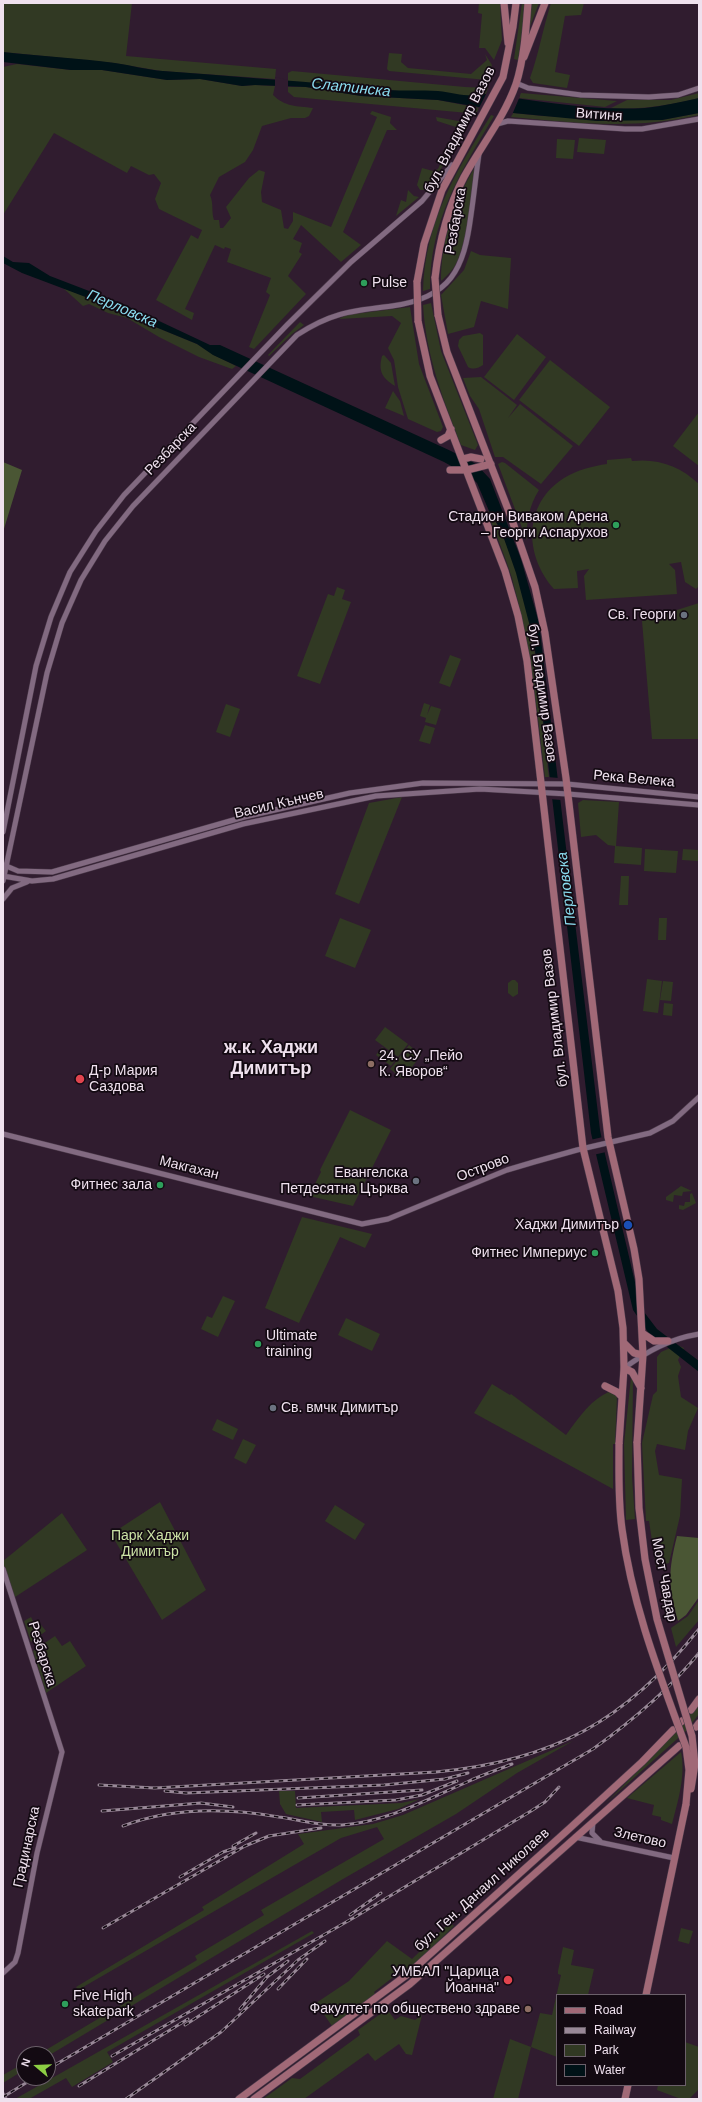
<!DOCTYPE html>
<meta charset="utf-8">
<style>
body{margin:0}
#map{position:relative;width:702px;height:2102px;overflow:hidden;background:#301c2f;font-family:Helvetica,sans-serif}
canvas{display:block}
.frame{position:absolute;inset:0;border:4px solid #efe1ee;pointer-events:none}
.legend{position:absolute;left:556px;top:1994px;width:130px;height:92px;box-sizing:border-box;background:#130a12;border:1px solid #6b606a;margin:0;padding:5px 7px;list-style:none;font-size:12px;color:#efe1ee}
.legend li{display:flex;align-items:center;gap:8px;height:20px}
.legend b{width:20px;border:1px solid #6b606a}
.north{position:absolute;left:16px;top:2046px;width:40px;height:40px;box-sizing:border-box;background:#130a12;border:1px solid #6b606a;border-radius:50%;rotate:289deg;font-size:11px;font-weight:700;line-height:16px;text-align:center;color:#efe1ee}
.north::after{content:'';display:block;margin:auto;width:14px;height:18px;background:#8dce44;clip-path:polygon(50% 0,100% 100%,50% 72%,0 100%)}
</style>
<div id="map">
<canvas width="702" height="2102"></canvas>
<div class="frame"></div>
<ul class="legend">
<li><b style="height:5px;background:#a16977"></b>Road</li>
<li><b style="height:5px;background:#988897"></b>Railway</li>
<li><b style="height:11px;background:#313923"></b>Park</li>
<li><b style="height:11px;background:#001217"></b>Water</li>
</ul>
<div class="north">N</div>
</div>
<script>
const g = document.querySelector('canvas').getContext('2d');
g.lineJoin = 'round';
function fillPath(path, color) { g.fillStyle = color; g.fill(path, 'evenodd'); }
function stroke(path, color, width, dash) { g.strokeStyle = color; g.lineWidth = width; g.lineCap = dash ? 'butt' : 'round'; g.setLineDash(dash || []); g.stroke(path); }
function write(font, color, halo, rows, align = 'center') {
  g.font = font + ' Helvetica,sans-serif'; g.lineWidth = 3.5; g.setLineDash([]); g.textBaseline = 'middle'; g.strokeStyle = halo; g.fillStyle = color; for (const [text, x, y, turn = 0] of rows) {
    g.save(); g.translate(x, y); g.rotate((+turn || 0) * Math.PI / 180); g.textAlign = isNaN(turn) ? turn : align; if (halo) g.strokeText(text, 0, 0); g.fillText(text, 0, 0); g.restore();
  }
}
fillPath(new Path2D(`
 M3,3H132L126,56L276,69L275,79L161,71L114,63L3,52Z
 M479,3H500L502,40L494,60L485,48H479L482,14L478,13Z
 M522,3H526L518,60L514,59Z
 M532,3H539L529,29Z
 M551,3H584L581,15L565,16L555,72L570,75L567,88L533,83L530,78C539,53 543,28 551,3Z
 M389,53L402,54L401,62L408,68L471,74L487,60L485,54L492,65L487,80L389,71L387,69Z
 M17,64L71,70H102L167,80L200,79L242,86L255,85L275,86L273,95C285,107 297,106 313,108L309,116L305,118H291L262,126L253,150L245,162L219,177L210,195C214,204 211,211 214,220H219L220,228H223L231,218L226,207L249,178L259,170L265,172L261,192L262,202L281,210L284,228L288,229L293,221V212L331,227L377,117L370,114L372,111L391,117L390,123L397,130H387L343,232L361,245L341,262L301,225L293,239L302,243L299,252L302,254L288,276L306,294L254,349L249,347L270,295L266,292L271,278L227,262L231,249L225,247L224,249L215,245L185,309L194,313L192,320L156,300L191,235L198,239L202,230L159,209L155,199L161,183L154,174L149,175L131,166L127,173L54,133L3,215V67Z
 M292,71L465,87L488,88L486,94L473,97L288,82V73Z
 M288,87H306L361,96L438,100L479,108L477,112L468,113L294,97L288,92Z
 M521,93L617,101L605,107L519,98Z
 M699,93V98C670,105 641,110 611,108L627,100H671Z
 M513,113L542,116L662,120L699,113V115C632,130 578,123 511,117Z
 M491,115L494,116C460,173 430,220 430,289L423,291C425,221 456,172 491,115Z
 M436,117L464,122L466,129L459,141L457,140L460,131L459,128L437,121Z
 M579,138L606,140L604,154L577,152Z
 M557,139L575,140L573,159L556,158Z
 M446,151L452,153L426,190H420L417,185L422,168L433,171L438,169Z
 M475,167C470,197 470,231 458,259C455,268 448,275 441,281C441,241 454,202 475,167Z
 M408,190L414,196L419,197L396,216L401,200L406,202Z
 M471,251L480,255L511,258L508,309L481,301L474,327L448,334L441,295L464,270Z
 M63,288L128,313L136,319L197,344L214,355L236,366L232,369L199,357L159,337L127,318L108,313L89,304L83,306Z
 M431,303L441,351L478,445L475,450L461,445C443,399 426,356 423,305Z
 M410,307L419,364L443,427L441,431L437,432L408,419L398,387L394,360L388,348L401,323L392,316L339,319L346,315Z
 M300,322L304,325L292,334L269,356L268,355Z
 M480,333L483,335V365C479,368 473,370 468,367L458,346L459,340L463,336Z
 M517,334L546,357L514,400L484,377Z
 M384,355L391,363L395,386C382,378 378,371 382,356Z
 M550,360L610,407L579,446L519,400Z
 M481,377L517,405L508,418L520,404L573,446L541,484L503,457H495L479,409L470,396L463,378Z
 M393,391L400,401L404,416L385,408Z
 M699,412V466L673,446Z
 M631,458L632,461C658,458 680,466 699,484V586L696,589L685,582L681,562L669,564L675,570L677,594L586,600L584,576L589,569L577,571L578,588L554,589C524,555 523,504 564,478C577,470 593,466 607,464V460Z
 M502,462L505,463L539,490C529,506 526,522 527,541L498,464Z
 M489,511C536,584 539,693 549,777H545C537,710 530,643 512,578C505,556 496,534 487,512Z
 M337,587L345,590L342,599L351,602L320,684L297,676L328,594L334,596Z
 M699,603V739H652L642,621Z
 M450,655L461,659L450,687L439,683Z
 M424,703L430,705L427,715L431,706L441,709L436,725L425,722L426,718L420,716Z
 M226,704L240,709L230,737L216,732Z
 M425,725L435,728L430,744L419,741Z
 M402,797L359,904L335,894L369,803Z
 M583,800L619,802L616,846L642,848L641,865L614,863L615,846L608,845L596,835L581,837L578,803Z
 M645,849L678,851L676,873L644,871Z
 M683,849L699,850V861L682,860Z
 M621,876H629L628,905H619Z
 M340,918L371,930L355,968L325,956Z
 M659,918H667L666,940H658Z
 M647,979L662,981L658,1013L643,1011Z
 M512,980H515L518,983V994L513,997L508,993V983Z
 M663,981L673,982L671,1001L660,1000Z
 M664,1003L673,1004L672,1016L663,1015Z
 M385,1027L408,1044L398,1057L375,1040Z
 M409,1045L421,1055L403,1079L390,1069Z
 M382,1047L397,1058L391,1066L376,1055Z
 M350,1110L391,1130L353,1206L309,1196L321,1172L320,1170Z
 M681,1186L692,1191L683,1192L682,1196L674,1195L673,1202L666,1200V1197Z
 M692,1193L696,1203L683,1210L679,1209V1205L684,1206L685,1202H690V1194Z
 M302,1217L372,1234L365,1248L340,1237L299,1323L265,1308Z
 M223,1296L235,1301L218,1337L201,1329L207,1316L212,1318Z
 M346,1318L380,1334L372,1351L338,1335Z
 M677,1345L684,1348L678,1360L681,1367L678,1376L681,1397L698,1408L688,1431L685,1450L657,1444L655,1451L659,1475L682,1479L680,1516L669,1563L656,1567L649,1521H646L642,1443L653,1395L657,1391V1357L661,1352Z
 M631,1377L633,1380L632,1477L635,1519L626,1520L624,1444Z
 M492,1384L510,1395L511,1394L566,1435C578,1419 592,1397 612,1391L617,1396L615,1444H613V1489L474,1413Z
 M217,1419L238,1429L233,1440L212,1430Z
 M243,1439L256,1445L246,1464L234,1458Z
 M160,1502L206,1590L162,1620L111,1534Z
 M335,1505L365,1524L355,1540L325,1521Z
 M62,1513L87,1550L12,1599L3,1569V1561Z
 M699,1600V1620L676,1647L671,1628L688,1616Z
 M31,1617L36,1627L41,1625L46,1631L31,1642L24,1621Z
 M55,1636L62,1646L70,1641L86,1666L46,1693L33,1651Z
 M699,1702V1714L686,1731L605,1804L680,1728Z
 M573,1741L517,1773L456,1814L343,1879L48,2056V2054H39L197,1960L195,1956L264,1915L261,1910L384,1839L377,1827L341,1838L78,1990L76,1987L204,1910L202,1907L304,1844L298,1834L373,1824L403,1815Z
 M681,1752C686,1775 678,1801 672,1824L661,1820V1817L652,1815L654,1805L627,1798Z
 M279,1791H295L296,1808L401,1803L420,1799L398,1809L355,1820L354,1810L321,1812L322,1822L286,1814L280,1804Z
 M450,1922L454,1926L409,1970L405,1968L374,1992L375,1994L332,2026L316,2003L349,1981L387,1941L412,1959Z
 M681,1928L693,1931L689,1944L678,1941Z
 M312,1931L314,1933L107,2052L113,2062L72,2087L66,2078L29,2099H15Z
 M563,1947L574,1950L571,1965L594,1969L588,1995H557V2057L531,2047L518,2099H493L510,2039L531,2047L540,2013L552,2015L561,1975L558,1974V1971Z
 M387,2009L395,2020L401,2016L415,2020L422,2015L412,2055L406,2054L399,2044L375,2061L368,2053L304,2099H263L292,2078L300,2079L360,2035L358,2030Z
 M685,2042L699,2047V2089L689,2099H681L657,2090L658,2085H685Z
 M24,2063V2070L3,2083V2075Z`), '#313923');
fillPath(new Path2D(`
 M3,462L22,470L3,532Z
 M677,1536L699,1538V1597L686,1615L678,1621C668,1585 668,1572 677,1536Z`), '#4a5634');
fillPath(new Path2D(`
 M3,52C40,56 78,58 115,63C131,65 147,70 163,71C225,76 287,80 350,86C362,87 374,89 386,90C403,91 421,90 438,91C455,93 468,98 486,94C538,101 592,111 645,108C663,106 681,102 699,98V113L662,120L597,121L513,113L438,100L361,96L306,87L255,85L242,86L200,79L167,80L102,70H71L3,62Z
 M3,256L13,262L29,263L50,276L123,304L210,345H220L451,451L476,464L490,479L521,559L539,623L600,1130L605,1154L641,1308L657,1329L699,1361V1372L648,1332L633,1310L591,1133L534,642L516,573L501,530L489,511L477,483L471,477L444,462L213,355L197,344L136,319L128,313L22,273L3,263Z`), '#001217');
fillPath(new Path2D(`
 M275,77L288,80V88H275Z
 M487,92L520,96L512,115L478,110Z
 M547,777L559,778L561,800L549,799Z
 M603,1137L606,1152L593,1155L590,1140Z`), '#301c2f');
const minor = new Path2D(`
 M516,83L528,88L581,95L649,97L678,95L699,88
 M497,124L508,121L625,129H642L699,119
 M3,832L36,666L51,617L70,572L96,531L124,495L287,325L351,262L422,201L452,165
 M4,865L18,871L52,872L244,817L350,793L423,783L567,784L699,797
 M3,876L32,881L53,879L243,824L376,796L480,789L568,794L699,805
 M3,881L47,673L62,623L81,580L105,541L133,506L297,335C332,312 352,311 392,306C451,298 464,269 471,215C474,195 476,174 479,154
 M3,899L12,888L27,882
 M3,1134L362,1224L388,1219L507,1170L534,1162L577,1150L650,1133L673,1121L699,1097
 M624,1368C648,1351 669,1339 699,1334
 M3,1569L62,1752L37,1853L18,1953L15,1962L3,1973
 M593,1822L592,1833L600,1841
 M575,1837L674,1858
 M3,2095L5,2099`);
const major = new Path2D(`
 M504,3L508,43
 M524,57L545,3
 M435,278C439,242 447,209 464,177C481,146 504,118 516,84C524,59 526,30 528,3
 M417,282L424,244L442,190L503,77L513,27L516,3
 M438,315L447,352L511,517L535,587L545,633L566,778L608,1137L634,1249L639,1279L643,1355L637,1443
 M418,321L430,376L505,571L518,616L527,661L583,1148L618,1291L623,1328L624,1368L619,1444
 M441,440L448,436L451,429
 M463,459L471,457L481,459
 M450,470H467L491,464
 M642,1333L654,1341H668
 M624,1343L634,1353L643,1355
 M624,1368L632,1372L641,1388
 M605,1386L617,1392L621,1396
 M691,1710L699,1699
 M681,1722L682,1721
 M696,1727L699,1723
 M646,1995L686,1804
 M239,2099L408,1974L570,1828L642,1762L673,1730
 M254,2099L410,1984L679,1746
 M625,2099L628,2085`);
stroke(minor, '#4c3b4b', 6);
stroke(major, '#4c3b4b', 8);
stroke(minor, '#826a81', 5);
stroke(major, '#a16977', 7);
const rail = new Path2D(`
 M99,1785L155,1788L436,1772C553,1761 626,1721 699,1629
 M165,1791L186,1793L384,1785L445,1779L468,1773
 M298,1798L422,1790
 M297,1805L396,1800L422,1795L457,1781
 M102,1811L201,1803L233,1807
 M123,1826C172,1807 228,1808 279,1817C301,1820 318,1826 342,1825C387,1822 426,1800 467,1782C482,1775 497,1770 512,1764
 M233,1846L256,1833
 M180,1877L223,1852L235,1848
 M350,1915L381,1893
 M103,1928L245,1846L269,1836L321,1828
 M278,1989L307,1959
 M240,2009L267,1977L288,1961
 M185,2025L264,1974
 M112,2056L355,1917L531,1811L545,1802L559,1787
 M48,2069L593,1749C632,1721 668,1691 699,1653
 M79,2086L188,2019
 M3,2097L34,2078
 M126,2099L221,2032L298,1960L325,1941`);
stroke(rail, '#988897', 3);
stroke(rail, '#130a12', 1.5, [4.5]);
const majorBridge = new Path2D(`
 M435,278L438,315
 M417,282L418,321
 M637,1443L639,1508L645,1559L657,1619L692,1736L695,1764L691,1789
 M619,1444C619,1472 618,1501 622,1529C632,1605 660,1676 686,1747L689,1770L686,1804`);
stroke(majorBridge, '#4c3b4b', 8, []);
stroke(majorBridge, '#a16977', 7);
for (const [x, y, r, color] of [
 [364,283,4,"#2e9e5b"],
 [616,525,4,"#2e9e5b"],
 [684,615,4,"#6b7280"],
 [371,1064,4,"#8d6e63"],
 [80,1079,5,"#e0444e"],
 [416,1181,4,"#6b7280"],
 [160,1185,4,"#2e9e5b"],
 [628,1225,5,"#1a4fb4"],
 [595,1253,4,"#2e9e5b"],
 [258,1344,4,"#2e9e5b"],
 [273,1408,4,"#6b7280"],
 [508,1980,5,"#e0444e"],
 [65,2004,4,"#2e9e5b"],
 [528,2009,4,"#8d6e63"]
]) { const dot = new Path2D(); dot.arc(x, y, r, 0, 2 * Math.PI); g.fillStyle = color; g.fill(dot); stroke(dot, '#130a12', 1.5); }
write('14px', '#efe1ee', '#130a12', [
 ["Витиня",599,115,4],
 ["бул. Владимир Вазов",460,130,-63],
 ["Резбарска",456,221,-80],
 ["Резбарска",171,449,-46],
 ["бул. Владимир Вазов",542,693,82],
 ["Река Велека",634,779,5],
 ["Васил Кънчев",279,804,-13],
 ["бул. Владимир Вазов",555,1018,-97],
 ["Макгахан",189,1168,14],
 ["Острово",483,1168,-21],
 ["Мост Чавдар",664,1580,79],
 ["Резбарска",42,1654,73],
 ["Злетово",640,1838,13],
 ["Градинарска",27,1847,-78],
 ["бул. Ген. Данаил Николаев",482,1890,-42]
]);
write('14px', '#efe1ee', '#130a12', [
 ["Pulse",372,283,"left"],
 ["Стадион Виваком Арена",608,517],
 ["– Георги Аспарухов",608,533],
 ["Св. Георги",676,615],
 ["24. СУ „Пейо",379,1056,"left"],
 ["К. Яворов“",379,1072,"left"],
 ["Д-р Мария",89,1071,"left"],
 ["Саздова",89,1087,"left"],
 ["Евангелска",408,1173],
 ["Петдесятна Църква",408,1189],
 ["Фитнес зала",152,1185],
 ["Хаджи Димитър",619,1225],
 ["Фитнес Империус",587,1253],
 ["Ultimate",266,1336,"left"],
 ["training",266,1352,"left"],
 ["Св. вмчк Димитър",281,1408,"left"],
 ["УМБАЛ \"Царица",499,1972],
 ["Йоанна\"",499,1988],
 ["Five High",73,1996,"left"],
 ["skatepark",73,2012,"left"],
 ["Факултет по обществено здраве",520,2009]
], 'right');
write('14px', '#cbe2a5', '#130a12', [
 ["Парк Хаджи",150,1536],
 ["Димитър",150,1552]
]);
write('italic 15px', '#8adcef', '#130a12', [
 ["Слатинска",351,88,6],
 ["Перловска",122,309,23],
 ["Перловска",567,889,-97]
]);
write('bold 18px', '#efe1ee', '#130a12', [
 ["ж.к. Хаджи",271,1048],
 ["Димитър",271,1069]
]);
</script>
